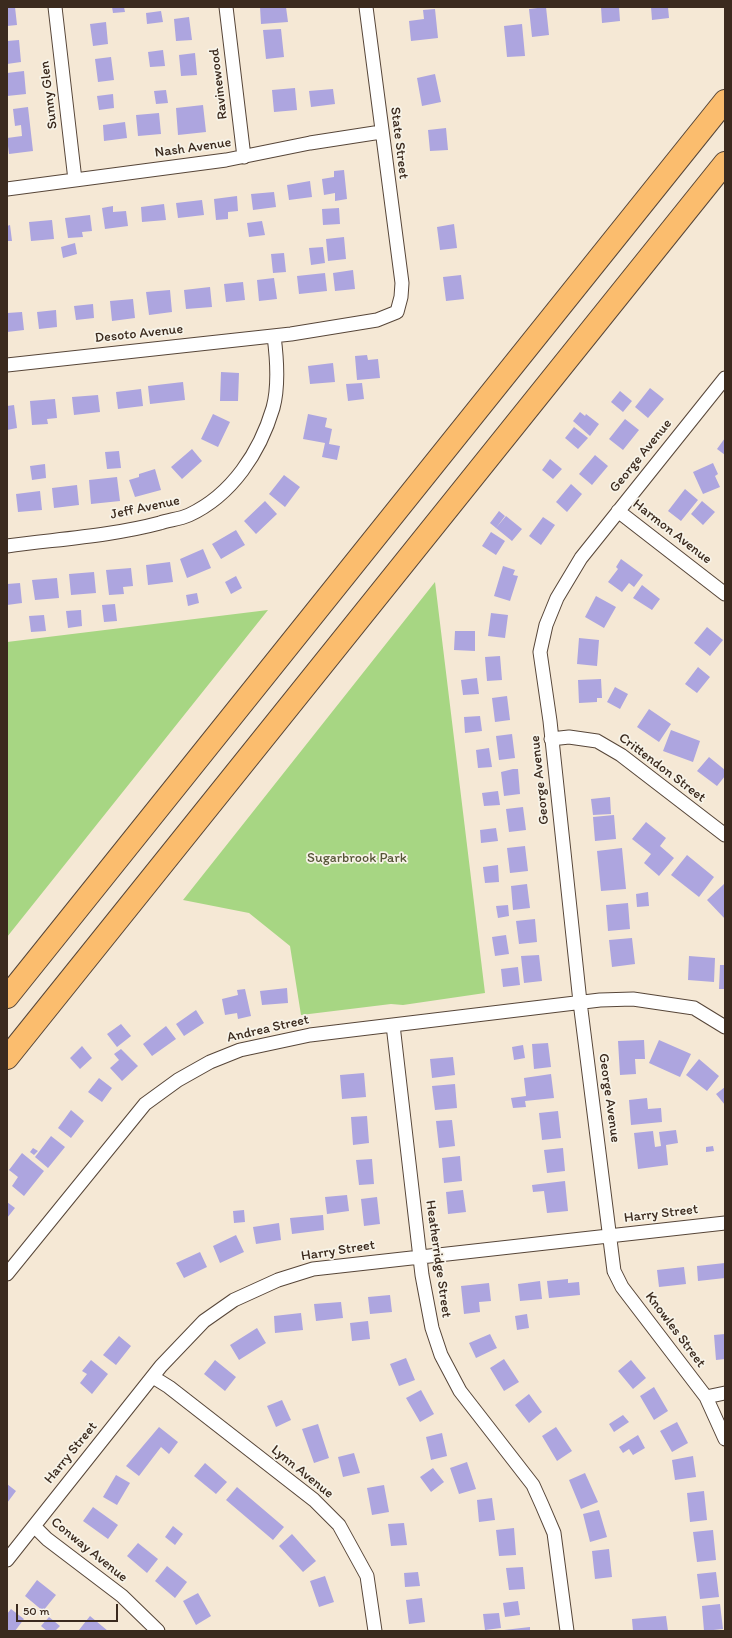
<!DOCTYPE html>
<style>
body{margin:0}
#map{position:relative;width:732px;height:1638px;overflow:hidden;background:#f5e8d5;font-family:Itim,sans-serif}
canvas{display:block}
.frame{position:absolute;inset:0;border:8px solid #3b2a1e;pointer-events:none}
.scale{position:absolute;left:16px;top:1604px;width:102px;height:18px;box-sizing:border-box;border:2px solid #3b2a1e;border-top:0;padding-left:5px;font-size:12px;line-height:14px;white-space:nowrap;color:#3b2a1e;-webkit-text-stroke:3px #f7f3e8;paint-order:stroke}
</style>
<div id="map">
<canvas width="732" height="1638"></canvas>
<div class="frame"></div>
<div class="scale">50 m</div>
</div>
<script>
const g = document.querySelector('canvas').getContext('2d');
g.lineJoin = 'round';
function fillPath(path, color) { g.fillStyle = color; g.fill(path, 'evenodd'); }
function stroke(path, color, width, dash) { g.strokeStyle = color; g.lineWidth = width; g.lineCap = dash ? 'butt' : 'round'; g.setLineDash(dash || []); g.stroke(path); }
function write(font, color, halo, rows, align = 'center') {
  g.font = font + ' Itim,sans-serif'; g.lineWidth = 3.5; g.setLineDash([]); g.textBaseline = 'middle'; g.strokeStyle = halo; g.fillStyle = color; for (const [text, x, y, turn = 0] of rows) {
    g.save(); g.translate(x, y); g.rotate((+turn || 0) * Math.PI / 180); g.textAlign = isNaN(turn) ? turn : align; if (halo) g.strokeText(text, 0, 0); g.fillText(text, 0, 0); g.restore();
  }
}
fillPath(new Path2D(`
 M435,582L485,993L403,1005L391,1004L301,1015L290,946L249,913L183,900Z
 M268,610L7,937V642Z`), '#a7d683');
fillPath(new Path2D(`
 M7,7H15L17,25L7,26Z
 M112,7H124L125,12L113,13Z
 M260,7H286L288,22L261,24Z
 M546,7L549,35L532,37L529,9Z
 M601,7H619L620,21L602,23Z
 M651,7H668L669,18L652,20Z
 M435,9L438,38L411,41L409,21L424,19L423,10Z
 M161,11L163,22L147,24L146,13Z
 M189,17L192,40L176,41L174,19Z
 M106,22L108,44L93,46L90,24Z
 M522,24L525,56L507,57L504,26Z
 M281,29L284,57L266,59L263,30Z
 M19,40L21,62L7,64V41Z
 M163,50L165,66L150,67L148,52Z
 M195,53L197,75L181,76L179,55Z
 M111,57L114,80L98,82L95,59Z
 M24,71L26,94L7,96V73Z
 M435,74L441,102L422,106L417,78Z
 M295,88L297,110L274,112L272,90Z
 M333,89L335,104L311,107L309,91Z
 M166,90L168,103L156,104L154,91Z
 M113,94L114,108L99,110L97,96Z
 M203,105L206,132L178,135L176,108Z
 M28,107L33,151L9,154L7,138L22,136L21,125L15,126L13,109Z
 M159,113L161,134L138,136L136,115Z
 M125,122L127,138L104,141L103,125Z
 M446,128L448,150L430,151L428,130Z
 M344,170L347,199L335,201V193L324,195L322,179L334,177V171Z
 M310,181L312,197L289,200L287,185Z
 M274,192L276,207L253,210L251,194Z
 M237,196L238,211L228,212V219L216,220L214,199Z
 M202,200L204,215L178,218L176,203Z
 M164,204L166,220L142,222L141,207Z
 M113,206V212L126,211L128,226L105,229L102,208Z
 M339,208L340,224L323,225L322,209Z
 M90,215L92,231L82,232L83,237L68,238L65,218Z
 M52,220L54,239L31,241L29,222Z
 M262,221L265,235L249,237L247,223Z
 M454,224L457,248L440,250L437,227Z
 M10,225L12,241H7V226Z
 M344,237L346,259L328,261L326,239Z
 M75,243L77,254L63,258L61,247Z
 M323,247L325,263L311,265L309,248Z
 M284,253L286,272L273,273L271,254Z
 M353,270L355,289L335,291L333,273Z
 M325,273L327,291L299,294L297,276Z
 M461,275L464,299L446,301L443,277Z
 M274,278L277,299L259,301L257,280Z
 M243,282L245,300L226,302L224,284Z
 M210,287L212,307L186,309L184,290Z
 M170,290L172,312L149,315L146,292Z
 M133,299L135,318L112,321L110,301Z
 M93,304L94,318L76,320L74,306Z
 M56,310L57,327L39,329L37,312Z
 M22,312L24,330L7,332V313Z
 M367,355L368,360L378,359L380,378L357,380L355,356Z
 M333,363L335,382L310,384L308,366Z
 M221,372L239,373L238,401H220Z
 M183,382L185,400L150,404L148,386Z
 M362,383L364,399L348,401L346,384Z
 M650,388L664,399L648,418L635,407Z
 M141,389L143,406L118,409L116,392Z
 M620,391L632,401L623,412L611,402Z
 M98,395L100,412L74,415L72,397Z
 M55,399L57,418L47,419L48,424L32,425L30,401Z
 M14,405L17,428L7,430V406Z
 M580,412L585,416L586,414L599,424L590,436L573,421Z
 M213,414L230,422L218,447L201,439Z
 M308,414L327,418L325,427L332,429L329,444L340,446L337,460L322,457L325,443L303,439Z
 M625,419L639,430L623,450L609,439Z
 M574,427L588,438L578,449L565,438Z
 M725,438V455L717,449Z
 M192,449L202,461L182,479L171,467Z
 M119,451L121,468L107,469L105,452Z
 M595,455L608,466L592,485L579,474Z
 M550,459L562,469L553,479L542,470Z
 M713,463L718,474L715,476L720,487L703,494L693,472Z
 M45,464L46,478L32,480L30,466Z
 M155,469L161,490L135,497L129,480L139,477V474Z
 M284,475L300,487L285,507L269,494Z
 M117,477L120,501L91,504L89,480Z
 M571,484L582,494L567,512L556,502Z
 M77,485L79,505L54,508L52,488Z
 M685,489L698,500L681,521L668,511Z
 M40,491L42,510L18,512L16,494Z
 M265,501L277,514L256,534L244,521Z
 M702,501L715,512L703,525L691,514Z
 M499,511L505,516L496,528L490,523Z
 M506,516L522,529L512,541L496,528Z
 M543,517L555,525L541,545L529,536Z
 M236,530L245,545L221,559L212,544Z
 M491,532L505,541L496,555L482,546Z
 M203,549L211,568L187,578L180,559Z
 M621,559L643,575L634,587L629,583L622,592L608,582L618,569L616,567Z
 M170,562L173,582L148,585L146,565Z
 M503,566L515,570L513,575L518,576L510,601L494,596Z
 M131,568L133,586L123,587L124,594L109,595L106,570Z
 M94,572L96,593L71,595L69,574Z
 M236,576L242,588L231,594L225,582Z
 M57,578L59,598L35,600L32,580Z
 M20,583L22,603L7,605V584Z
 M642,585L660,599L652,610L633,598Z
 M197,593L199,603L188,606L186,595Z
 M596,596L616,607L604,628L585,617Z
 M115,604L117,621L104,622L102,605Z
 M81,610L82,626L68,628L66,611Z
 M491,613L508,615L505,638L488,636Z
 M44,615L46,631L31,632L29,616Z
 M707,627L723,640L710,656L694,643Z
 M455,631H475V651L454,650Z
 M579,638L599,640L597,666L577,664Z
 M500,656L502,680L487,681L485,657Z
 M698,667L710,677L697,693L685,684Z
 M477,678L479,694L463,695L461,680Z
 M601,679L602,698H597V702L579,703L578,680Z
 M615,687L628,694L620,709L607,702Z
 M507,696L510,720L495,722L492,698Z
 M649,709L671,724L659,742L637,727Z
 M480,716L482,731L465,733L464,717Z
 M671,730L700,741L693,762L663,751Z
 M512,734L515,758L499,760L496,736Z
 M489,748L492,767L478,768L476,750Z
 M709,757L725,770V776L717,786L697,771Z
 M513,769H518L520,794L504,796L501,772Z
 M498,791L500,805L484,806L482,793Z
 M610,797L611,814L593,815L591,799Z
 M523,807L526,830L509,832L506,809Z
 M614,815L616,839L595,841L593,817Z
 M646,822L666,838L660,846L674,858L659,876L644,863L651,854L632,839Z
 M496,828L498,841L481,843L480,830Z
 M525,846L528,871L510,873L507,848Z
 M622,848L626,889L601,891L597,851Z
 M687,855L714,877L699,897L671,875Z
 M498,865L499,882L485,883L483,867Z
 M725,883V919L707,900Z
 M527,884L530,908L513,910L511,886Z
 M648,892L649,906L637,907L636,894Z
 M628,903L630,929L608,931L606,905Z
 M508,905L509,916L498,918L496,906Z
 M535,919L537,942L519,944L516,921Z
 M506,935L509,954L495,956L492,937Z
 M632,938L635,964L612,967L609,940Z
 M539,955L542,981L524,983L521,956Z
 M689,956L715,958L714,982L688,980Z
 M720,965H725V989H719Z
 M518,967L520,985L503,987L501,969Z
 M287,988L288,1003L262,1005L260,991Z
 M245,989L251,1016L238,1019L237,1013L225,1015L222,999L238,995L237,990Z
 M196,1010L204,1023L184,1036L176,1024Z
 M121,1024L131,1036L117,1047L107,1034Z
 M166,1026L176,1039L152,1056L143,1044Z
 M644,1040L645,1059H635L636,1074L620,1075L618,1041Z
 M659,1040L691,1054L680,1077L649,1063Z
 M548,1043L551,1067L534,1069L532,1044Z
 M523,1045L525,1058L514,1060L512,1047Z
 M82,1046L92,1058L80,1069L70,1058Z
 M121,1049L138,1066L122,1081L110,1068L119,1060L114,1054Z
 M453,1057L455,1075L432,1078L430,1059Z
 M699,1059L719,1076L707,1091L686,1075Z
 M364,1073L366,1097L342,1099L340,1075Z
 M551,1074L554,1098L525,1101L526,1107L513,1108L511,1098L526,1096L524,1078Z
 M99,1078L112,1088L102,1102L88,1092Z
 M455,1084L457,1108L435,1110L432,1086Z
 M725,1087V1105L716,1094Z
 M647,1098L648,1109L661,1108L662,1122L631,1125L629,1100Z
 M71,1110L84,1121L71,1138L58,1128Z
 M558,1111L561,1138L542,1140L539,1113Z
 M367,1116L369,1143L353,1145L351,1117Z
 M452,1120L455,1146L439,1148L436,1121Z
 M676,1130L678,1143L666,1145L668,1165L638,1169L634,1133L653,1131L655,1147L661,1146L659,1132Z
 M51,1136L65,1147L48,1168L35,1157Z
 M713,1146L714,1151L706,1152V1147Z
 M33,1148L38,1151L34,1155L30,1152Z
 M563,1148L565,1171L547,1173L544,1150Z
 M22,1153L44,1171L24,1196L12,1186L18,1177L9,1170Z
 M460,1156L462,1181L444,1183L442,1158Z
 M372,1159L374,1184L359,1185L356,1160Z
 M565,1181L568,1211L547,1213L544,1191L533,1192L532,1185Z
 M463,1190L466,1212L448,1214L446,1192Z
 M347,1195L349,1211L327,1214L325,1197Z
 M377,1197L380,1224L364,1226L361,1199Z
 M7,1202L15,1208L7,1218Z
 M244,1210L245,1222L234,1223L233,1211Z
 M323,1215L324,1230L292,1234L290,1218Z
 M279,1223L281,1240L256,1244L253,1227Z
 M236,1235L244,1252L220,1263L213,1246Z
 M200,1252L207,1267L184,1278L176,1263Z
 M725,1263V1278L698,1281L697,1266Z
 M684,1267L686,1284L659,1287L657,1270Z
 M568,1279V1283L579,1282L580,1295L549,1298L547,1281Z
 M540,1281L542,1299L520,1301L518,1284Z
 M489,1283L491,1301L479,1302L480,1312L464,1314L461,1286Z
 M390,1295L392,1312L370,1314L368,1297Z
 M341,1302L343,1318L316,1321L314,1304Z
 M301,1313L303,1330L275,1333L274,1316Z
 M527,1314L529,1328L517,1330L515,1316Z
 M368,1321L370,1339L352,1341L350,1323Z
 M257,1328L266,1343L239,1360L230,1345Z
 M490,1334L497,1348L476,1358L469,1343Z
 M725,1334V1359L716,1360L714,1335Z
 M119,1336L131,1346L116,1365L103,1355Z
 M406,1358L415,1380L399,1386L390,1364Z
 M504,1359L519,1382L504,1391L490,1368Z
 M91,1360L108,1374L92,1394L80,1383L87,1374L82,1371Z
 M215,1360L236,1377L225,1391L204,1374Z
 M631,1360L646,1378L633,1389L618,1371Z
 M654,1387L668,1411L654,1420L640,1396Z
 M421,1390L434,1414L420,1422L406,1398Z
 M529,1394L542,1412L529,1423L515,1405Z
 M282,1400L291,1420L276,1427L267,1406Z
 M623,1415L629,1422L614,1432L609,1424Z
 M677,1422L688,1443L672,1452L660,1431Z
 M318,1424L329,1458L314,1463L302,1429Z
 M159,1427L178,1442L169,1454L161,1447L139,1476L126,1466Z
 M556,1427L572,1451L557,1461L542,1436Z
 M442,1433L447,1456L431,1460L426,1437Z
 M638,1435L645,1448L633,1455L629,1449L623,1453L619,1447Z
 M354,1453L360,1473L343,1477L338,1457Z
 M693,1456L696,1477L675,1480L672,1460Z
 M467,1462L476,1489L459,1494L450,1468Z
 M205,1463L227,1482L216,1494L194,1476Z
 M433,1468L444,1482L431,1492L420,1477Z
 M585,1473L598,1502L581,1509L569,1480Z
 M116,1475L130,1483L117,1505L103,1497Z
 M7,1484L16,1491L7,1503Z
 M384,1485L389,1512L372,1515L367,1488Z
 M237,1487L284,1527L273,1540L226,1500Z
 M704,1491L707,1520L690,1522L687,1493Z
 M492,1498L495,1520L479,1522L477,1500Z
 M93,1507L118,1525L108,1539L83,1521Z
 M599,1510L607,1537L590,1542L583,1514Z
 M404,1523L407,1545L391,1546L388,1524Z
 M173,1526L183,1534L175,1545L165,1537Z
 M514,1528L516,1555L499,1556L496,1530Z
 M713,1530L716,1560L697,1562L693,1532Z
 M292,1534L316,1561L303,1572L279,1546Z
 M138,1543L158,1559L147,1573L127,1556Z
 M609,1549L612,1577L595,1579L592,1551Z
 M167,1566L187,1582L175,1598L155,1581Z
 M523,1567L525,1589L509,1590L506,1568Z
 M418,1572L420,1586L405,1587L404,1573Z
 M716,1572L719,1597L700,1599L697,1574Z
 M325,1576L334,1602L319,1607L310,1581Z
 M37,1580L56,1595L43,1611L25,1596Z
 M198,1593L211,1616L196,1625L183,1601Z
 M422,1598L425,1622L409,1624L406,1600Z
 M518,1601L520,1615L505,1617L503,1603Z
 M720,1604L723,1629L704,1631L702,1606Z
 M11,1609L24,1619L15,1631H7V1614Z
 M499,1613L501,1628L485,1630L483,1614Z
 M90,1616L108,1631H81L79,1630Z
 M666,1616L668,1631H633L632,1619Z
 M49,1617L60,1626L55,1631H47L41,1626Z
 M530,1627V1631H504V1630Z`), '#ada5df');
const minor = new Path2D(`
 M55,7L75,180
 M226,7L244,157
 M7,189L226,160L310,143L381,132
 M7,365L291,334L377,320L397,312L401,297L402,283L366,7
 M725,378L581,558L557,598L546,625L540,652L550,721L580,1002L614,1271L622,1287L706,1397L725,1439
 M618,511L725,594
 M7,546C58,539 111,536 160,523C169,520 180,519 189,515C232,495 260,452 273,408C279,386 277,359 274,336
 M551,739L569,737L597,741L621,755L725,835
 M393,1025L422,1275L432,1328L441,1355L460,1391L533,1485L542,1505L554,1533L567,1631
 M7,1274L145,1104L178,1080L210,1062L240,1050L310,1035L600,1000L633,999L694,1008L725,1027
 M153,1377L169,1387L314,1500L339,1525L367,1576L375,1631
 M706,1397L725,1393
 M34,1526L47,1539L122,1596L158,1631
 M7,1560L161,1366L204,1321L234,1300L278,1280L313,1269L725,1223`);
const motorway = new Path2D(`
 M7,997L725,101
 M7,1058L725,163`);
stroke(minor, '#574639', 15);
stroke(motorway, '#574639', 24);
stroke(minor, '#fff', 13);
stroke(motorway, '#fbbd6e', 22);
write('14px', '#3b2a1e', '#f7f3e8', [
 ["Ravinewood",219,84,-97],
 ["Sunny Glen",49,95,-97],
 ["State Street",399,143,83],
 ["Nash Avenue",193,148,-8],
 ["Desoto Avenue",139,334,-6],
 ["George Avenue",641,456,-51],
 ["Jeff Avenue",145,508,-12],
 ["Harmon Avenue",672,532,38],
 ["Crittendon Street",662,768,37],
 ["George Avenue",540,780,-96],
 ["Andrea Street",268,1029,-13],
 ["George Avenue",609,1098,82],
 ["Harry Street",661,1214,-7],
 ["Harry Street",338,1251,-9],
 ["Heatherridge Street",438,1259,82],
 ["Knowles Street",675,1330,53],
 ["Harry Street",71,1453,-51],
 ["Lynn Avenue",302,1472,39],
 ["Conway Avenue",89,1550,39]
]);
write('14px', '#565537', '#f7f3e8', [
 ["Sugarbrook Park",357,858]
]);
</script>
